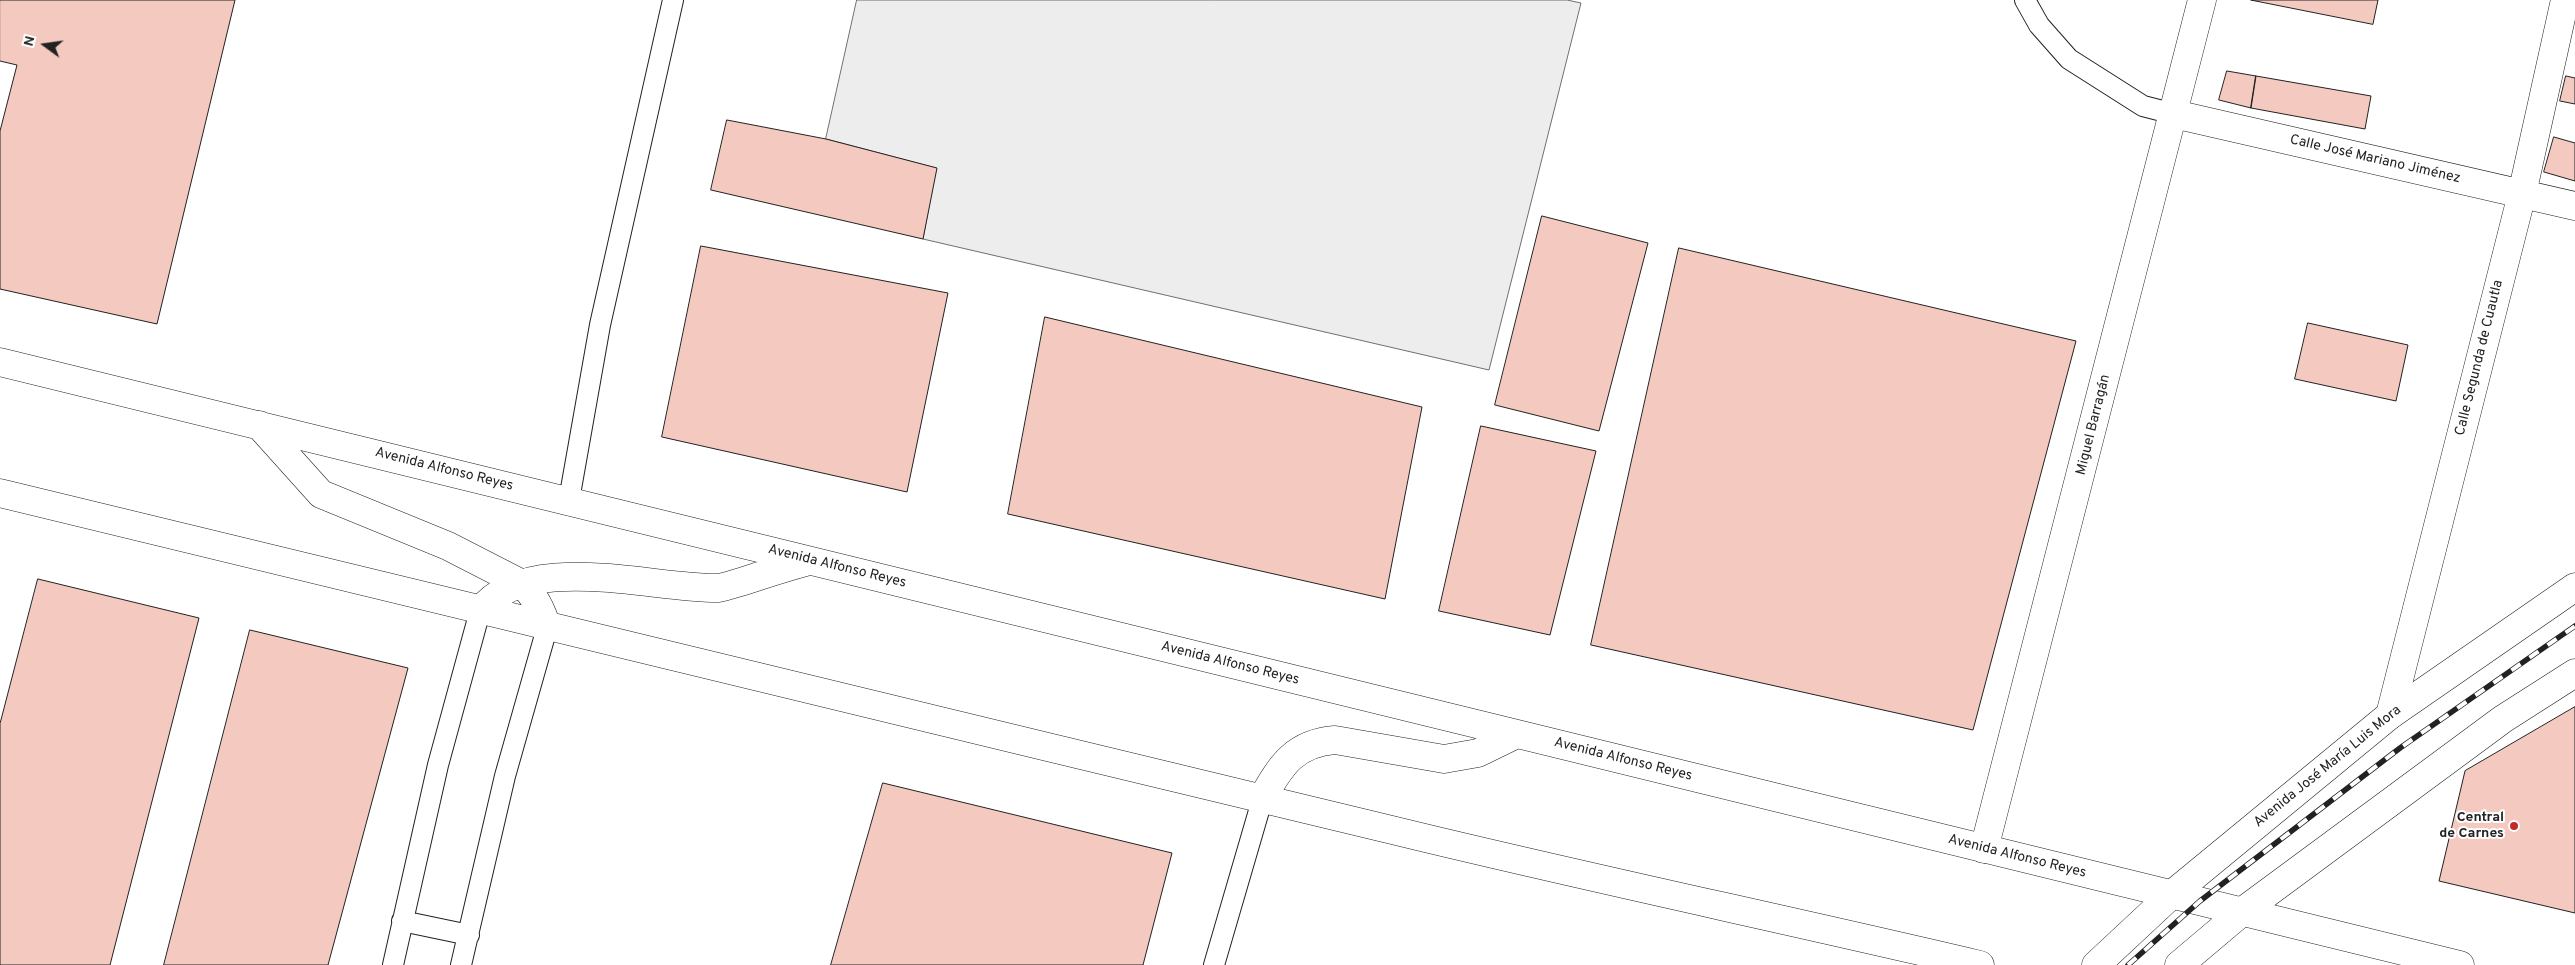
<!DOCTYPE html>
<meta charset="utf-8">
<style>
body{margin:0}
#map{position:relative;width:2575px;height:965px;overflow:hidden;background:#fff;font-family:Overpass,sans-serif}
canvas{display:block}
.north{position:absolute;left:20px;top:20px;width:50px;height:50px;-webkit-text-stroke:4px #fff;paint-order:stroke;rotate:284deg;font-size:14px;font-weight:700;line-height:20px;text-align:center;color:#222}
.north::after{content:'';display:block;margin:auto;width:18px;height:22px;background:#222;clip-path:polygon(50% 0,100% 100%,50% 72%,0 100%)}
</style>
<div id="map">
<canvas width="2575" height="965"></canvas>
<div class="north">N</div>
</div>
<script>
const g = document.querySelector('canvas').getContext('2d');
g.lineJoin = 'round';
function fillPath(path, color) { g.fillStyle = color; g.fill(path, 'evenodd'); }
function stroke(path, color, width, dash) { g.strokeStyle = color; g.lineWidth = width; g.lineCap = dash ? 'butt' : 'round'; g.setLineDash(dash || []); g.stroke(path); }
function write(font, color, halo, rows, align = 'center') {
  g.font = font + ' Overpass,sans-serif'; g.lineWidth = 4; g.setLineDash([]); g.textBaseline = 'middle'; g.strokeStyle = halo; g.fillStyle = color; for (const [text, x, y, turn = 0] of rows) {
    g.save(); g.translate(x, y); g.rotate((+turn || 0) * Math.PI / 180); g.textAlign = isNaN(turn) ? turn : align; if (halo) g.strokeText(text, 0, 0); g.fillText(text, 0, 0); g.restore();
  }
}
const parking = new Path2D(`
 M857,0H1567L1581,3L1489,370L923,239L936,168L826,139Z`);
fillPath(parking, '#ededed');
stroke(parking, '#6f6f6f', 1);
const building = new Path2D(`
 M0,0H235L157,324L0,289V131L17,65L0,61Z
 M2251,0H2378L2373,24Z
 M2227,71L2256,76L2251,108L2219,100Z
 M2256,76L2371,96L2365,129L2251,108Z
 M2566,76L2575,78V104L2560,101Z
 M727,120L826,139L937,168L923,239L711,190Z
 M2554,137L2575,143V181L2544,172Z
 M1542,216L1648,243L1599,431L1495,405Z
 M701,246L948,293L907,492L662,437Z
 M1679,248L2076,341L1973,730L1591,645Z
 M1045,317L1422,407L1385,599L1008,514Z
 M2308,323L2408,345L2396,401L2295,379Z
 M1481,426L1596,451L1550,635L1439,611Z
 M38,579L199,618L110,965H0V724Z
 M250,630L408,668L328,965H164Z
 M2575,707V913L2439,881L2465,771Z
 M883,783L1172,853L1143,965H831Z`);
fillPath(building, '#f3c9c0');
stroke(building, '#222', 1);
const service = new Path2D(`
 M2025,0L2039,25L2069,59L2143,106L2174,114
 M569,500L600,325L673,0
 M402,921L469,935
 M393,965L438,765L480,611
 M461,965L505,776L547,628
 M1214,965L1263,797`);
const minor = new Path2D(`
 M2174,114L2575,206
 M2390,715L2522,194L2565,0
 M1984,849L2202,0`);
const tertiary = new Path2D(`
 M2096,965L2170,896L2390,715L2575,587
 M2179,965L2243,911L2503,719L2575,673`);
const trunk = new Path2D(`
 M0,362L2460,965
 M259,425L321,494L448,546L522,584C535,596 542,610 547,628
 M0,493C464,607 928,718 1392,830C1588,878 1785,919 1980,965
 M480,611C527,550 651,589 718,588C726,587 736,583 744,581C765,574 787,567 809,561
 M1263,797C1281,765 1295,743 1335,740L1444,759L1478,753L1517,734`);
stroke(service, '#222', 22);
stroke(minor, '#222', 29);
stroke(tertiary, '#222', 29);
stroke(trunk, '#222', 29);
stroke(service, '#fff', 20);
stroke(minor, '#fff', 28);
stroke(tertiary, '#fff', 28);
stroke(trunk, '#fff', 28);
const rail = new Path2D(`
 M2128,965L2200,901L2400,748L2575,626`);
stroke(rail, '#222', 5.5);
stroke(rail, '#fff', 4, [11]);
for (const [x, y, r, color] of [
 [2514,826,5,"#c62828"]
]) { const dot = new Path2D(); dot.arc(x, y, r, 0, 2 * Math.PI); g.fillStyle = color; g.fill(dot); stroke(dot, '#fff', 2); }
write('14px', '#222', '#fff', [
 ["Calle José Mariano Jiménez",2375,160,13],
 ["Calle Segunda de Cuautla",2480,358,-76],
 ["Miguel Barragán",2094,425,-76],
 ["Avenida Alfonso Reyes",444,470,14],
 ["Avenida Alfonso Reyes",837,567,14],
 ["Avenida Alfonso Reyes",1230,664,14],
 ["Avenida Alfonso Reyes",1623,760,14],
 ["Avenida José María Luis Mora",2328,767,-39],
 ["Avenida Alfonso Reyes",2017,857,14]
]);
write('bold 14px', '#222', '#fff', [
 ["Central",2504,818],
 ["de Carnes",2504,834]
], 'right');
</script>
